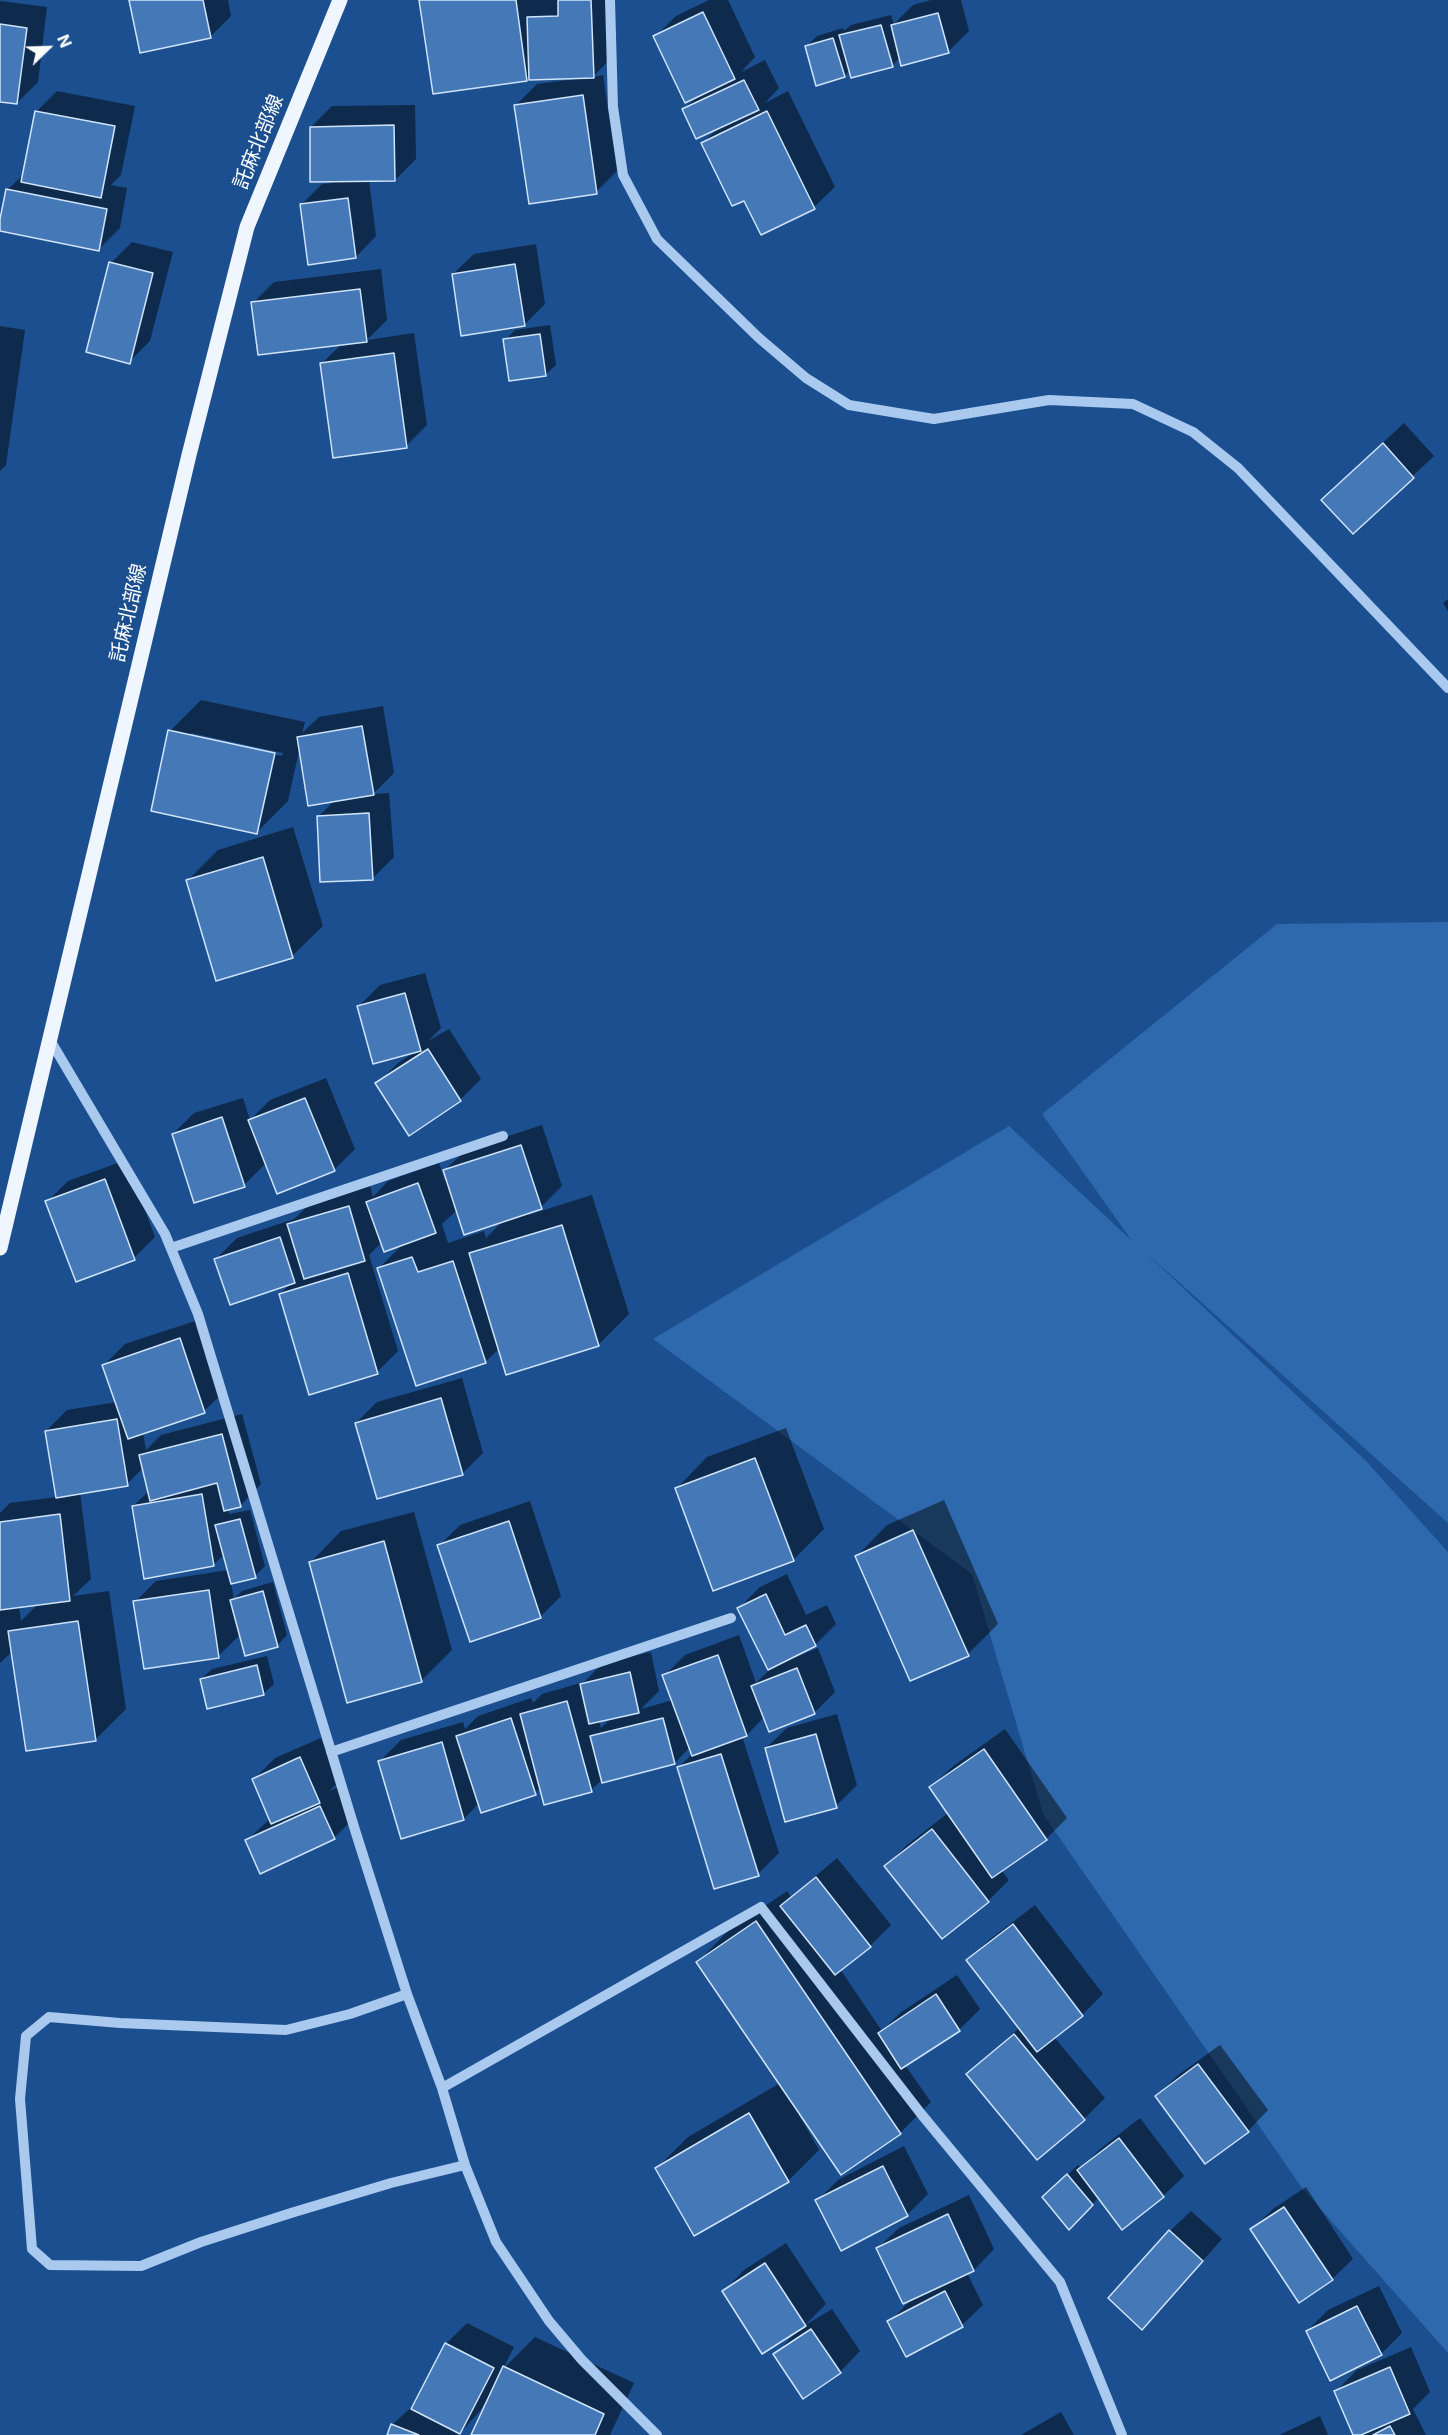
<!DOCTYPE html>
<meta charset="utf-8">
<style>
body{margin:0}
#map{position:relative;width:1448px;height:2435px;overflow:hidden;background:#1b4f8f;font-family:Inter,sans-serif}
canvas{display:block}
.north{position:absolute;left:18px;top:18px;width:60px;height:60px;-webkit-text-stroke:4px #1b4f8f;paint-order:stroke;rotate:67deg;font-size:16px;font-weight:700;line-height:24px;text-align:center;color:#fff}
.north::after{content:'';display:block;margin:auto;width:21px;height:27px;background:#fff;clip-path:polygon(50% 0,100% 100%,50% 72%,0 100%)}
</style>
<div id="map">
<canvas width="1448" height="2435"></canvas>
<div class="north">N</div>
</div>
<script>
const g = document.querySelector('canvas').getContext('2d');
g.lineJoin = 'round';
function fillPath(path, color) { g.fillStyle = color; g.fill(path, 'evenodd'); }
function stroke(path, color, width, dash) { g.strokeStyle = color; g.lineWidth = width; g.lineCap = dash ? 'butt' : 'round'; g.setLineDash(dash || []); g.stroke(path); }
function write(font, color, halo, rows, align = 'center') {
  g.font = font + ' Inter,"Noto Sans JP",sans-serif'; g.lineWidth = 4.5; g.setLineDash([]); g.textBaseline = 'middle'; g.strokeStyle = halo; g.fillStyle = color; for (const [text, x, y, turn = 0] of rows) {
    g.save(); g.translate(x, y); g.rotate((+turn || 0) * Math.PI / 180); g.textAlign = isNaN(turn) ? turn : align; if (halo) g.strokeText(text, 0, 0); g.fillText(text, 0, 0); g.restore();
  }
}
fillPath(new Path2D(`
 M1448,922V1523L1144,1251L1366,1461L1448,1552V2353L1302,2188L1043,1814L972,1574L653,1339L1009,1126L1132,1241L1042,1114L1277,924Z`), '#2e69ad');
fillPath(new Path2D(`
 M130,0H228L231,16L210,37Z
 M421,0H612L614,55L593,77L603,75L617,171L596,192L516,105L537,84L576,79L575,77L530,76L526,80Z
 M709,0H728L755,57L741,72L765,60L779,88L765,103L788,91L835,187L814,207L703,143L719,127L684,109L698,96L655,37L676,16Z
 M931,0H961L969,31L948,52L900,57L892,66L850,70L844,76L807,46L817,36L843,28L844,31L851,25L891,15L894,24L913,5Z
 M0,1L47,7L38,82L17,103L0,100Z
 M57,91L135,106L121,175L111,185L127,188L120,228L99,249L0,230L7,190L25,173L36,112Z
 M415,105L416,159L395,180H369L376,236L356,257L301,205L322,184L332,183L311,127L332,106Z
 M132,242L173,252L150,341L129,362L111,263Z
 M536,244L545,304L524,325L453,274L474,254Z
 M381,269L387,320L367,340L414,333L427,425L406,446L321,364L342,344L253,303L274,282Z
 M550,325L556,365L545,375L505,340L515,330Z
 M0,326L25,330L6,465L0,471Z
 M1404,423L1434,456L1353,532L1344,479Z
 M1448,599V611L1443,603Z
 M201,700L305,722L302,733L319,717L383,706L394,773L373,794L389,793L394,857L373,878L318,817L335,800L300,746L288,801L257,832L170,731ZM191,733L283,753L282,756L191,736Z
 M293,827L323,926L292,956L187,881L218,850Z
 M425,973L441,1028L428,1041L449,1029L481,1079L460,1100L377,1084L398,1063L416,1051L359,1006L380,985Z
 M326,1078L355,1149L334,1170L266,1163L244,1185L173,1134L194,1113L243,1098L250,1120L270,1100Z
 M542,1125L562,1186L541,1207L527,1212L528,1215L592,1195L629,1314L598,1345L500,1348L485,1362L379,1268L404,1243L382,1242L369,1255L398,1351L377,1372L280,1294L292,1282L216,1259L237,1238L294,1219L310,1204L370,1186L373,1197L388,1181L439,1163L445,1181L448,1180L445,1170L466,1150ZM458,1209L505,1219L486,1238L484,1231L448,1243L442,1224Z
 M126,1160L155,1237L134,1258L47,1202L68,1181Z
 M201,1319L225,1391L204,1411L143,1432L146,1450L161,1435L242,1414L261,1484L241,1505L228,1508L229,1514L250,1510L265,1566L255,1576L231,1583L234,1599L242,1591L273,1582L287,1635L277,1646L241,1634L218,1656L135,1602L156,1581L229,1570L225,1554L213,1565L133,1506L149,1491L143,1468L127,1484L80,1492L91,1579L73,1596L109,1591L126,1709L95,1740L13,1651L0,1663V1513L10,1503L57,1497L46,1431L67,1410L117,1402L104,1365L125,1344ZM38,1604L21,1621L19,1606Z
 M462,1378L483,1453L462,1474L356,1423L377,1402Z
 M786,1428L824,1529L793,1560L677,1488L707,1457Z
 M944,1500L998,1624L968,1654L857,1556L887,1525Z
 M530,1501L561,1596L541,1616L471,1640L439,1546L460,1525Z
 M414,1512L452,1650L421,1681L311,1562L341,1531Z
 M787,1574L806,1615L827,1605L836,1624L815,1645L795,1655L796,1657L818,1648L835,1692L814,1713L765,1716L747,1735L742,1736L779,1853L758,1874L678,1768L692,1754L690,1747L675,1763L603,1779L591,1790L541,1788L535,1793L479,1803L464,1819L402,1837L380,1761L401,1740L463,1722L465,1729L478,1716L531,1698L533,1703L542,1694L584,1682L603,1663L651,1652L659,1691L641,1709L673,1700L664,1676L685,1655L739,1635L756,1683L769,1670L739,1608L760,1587ZM611,1718L601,1728L599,1720Z
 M267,1656L274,1684L263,1694L201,1679L212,1669Z
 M837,1714L857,1785L836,1806L766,1748L787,1728Z
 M1005,1729L1067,1818L1046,1839L1001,1870L1009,1880L988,1901L942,1937L886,1866L907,1845L948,1813L931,1787L952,1767Z
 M321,1738L340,1781L329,1791L341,1786L355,1817L334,1838L246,1841L271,1818L254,1779L275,1758Z
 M837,1858L891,1925L870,1946L840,1969L882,2031L900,2013L957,1975L980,2009L959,2030L905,2065L931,2102L900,2133L801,2114L799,2115L819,2150L788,2181L695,2234L657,2168L688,2137L780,2083L698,1962L728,1931L787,1891L791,1897Z
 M1035,1905L1103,1994L1082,2015L1054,2037L1105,2098L1084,2119L1038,2158L968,2074L1020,2027L968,1960L989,1940Z
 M1220,2045L1268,2110L1248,2131L1157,2096L1178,2075Z
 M1140,2118L1184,2176L1163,2196L1099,2197L1069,2228L1044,2197L1078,2165L1081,2168L1100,2149Z
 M904,2146L928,2194L907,2215L842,2249L817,2201L838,2180Z
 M1306,2187L1353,2259L1332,2279L1252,2229L1273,2209Z
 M969,2195L994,2249L974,2270L967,2273L983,2305L962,2325L889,2322L912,2299L878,2248L899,2228Z
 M1191,2211L1222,2239L1162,2307L1170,2231Z
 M786,2243L826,2304L804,2326L832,2309L860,2351L840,2372L775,2355L798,2330L724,2291L744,2270Z
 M1379,2286L1402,2333L1381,2354L1307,2331L1328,2310Z
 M467,2323L514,2347L503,2369L535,2337L634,2383L610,2435H473L489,2401L487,2399L480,2411L458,2435H388L393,2424L415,2404L446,2344Z
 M1411,2347L1430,2392L1413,2409L1426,2435H1362L1366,2431L1354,2435L1336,2391L1357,2370Z
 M1061,2412L1074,2435H1021Z
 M1320,2416L1328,2435H1279Z`), '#0007');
const building = new Path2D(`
 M129,0H203L211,38L140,53Z
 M419,0H516L527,81L433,94Z
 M558,0H591L594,78L529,80L527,17L558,16Z
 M703,12L735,79L685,103L653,36Z
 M938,13L949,53L901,66L891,25Z
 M0,24L27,28L17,104L0,102Z
 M881,25L893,67L851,78L839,35Z
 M833,38L845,77L816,86L805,46Z
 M744,80L759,110L696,139L682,109Z
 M583,95L597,194L529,204L514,105Z
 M35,111L115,126L101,198L21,182Z
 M767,111L815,209L761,235L744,201L732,206L701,143Z
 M394,125L395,181L310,182V127Z
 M6,189L107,209L99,251L0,231V219Z
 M348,198L356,258L308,265L300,204Z
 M109,262L153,273L130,364L86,352Z
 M515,264L525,326L461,336L452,274Z
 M360,289L367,342L258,355L251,302Z
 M540,334L546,376L509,381L503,339Z
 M394,353L407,448L333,458L320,363Z
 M1383,443L1414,478L1353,534L1321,500Z
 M362,726L374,795L308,806L297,737Z
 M168,730L275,753L257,834L151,811Z
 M369,813L373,880L320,882L317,816Z
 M263,857L293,958L216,981L186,880Z
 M405,993L421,1051L373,1064L357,1006Z
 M428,1049L461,1101L409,1136L375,1083Z
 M305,1098L335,1171L277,1194L248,1120Z
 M222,1117L245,1187L194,1203L172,1134Z
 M521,1145L542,1209L464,1235L443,1170Z
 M105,1179L135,1260L76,1282L45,1201Z
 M418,1183L436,1233L384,1252L366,1202Z
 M349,1206L365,1261L304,1279L287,1224Z
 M562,1225L599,1346L506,1375L469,1253Z
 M280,1237L295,1283L230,1305L214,1259Z
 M412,1257L418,1272L453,1261L486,1363L416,1386L377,1268Z
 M348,1273L378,1374L309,1395L279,1294Z
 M180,1338L205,1413L128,1439L102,1365Z
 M441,1398L463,1475L377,1499L355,1423Z
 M117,1419L128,1486L56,1498L45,1431Z
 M222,1434L241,1507L224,1511L217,1483L150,1501L139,1455Z
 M755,1458L794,1561L713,1591L675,1488Z
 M202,1494L214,1566L144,1579L132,1506Z
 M60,1514L70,1601L0,1610V1522Z
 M240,1519L256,1578L231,1584L215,1525Z
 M509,1521L541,1618L470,1642L437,1545Z
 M913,1530L969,1656L910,1681L855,1556Z
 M384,1541L422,1682L347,1703L309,1562Z
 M209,1590L219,1658L144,1669L133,1601Z
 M263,1591L278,1647L245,1656L230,1600Z
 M766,1594L785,1635L806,1625L816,1646L768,1670L737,1608Z
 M78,1621L96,1741L26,1751L8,1631Z
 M718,1655L747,1736L692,1756L662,1675Z
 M257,1665L264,1695L207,1709L200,1679Z
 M797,1668L815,1714L769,1732L751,1686Z
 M630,1672L639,1713L589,1724L580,1684Z
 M567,1701L592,1792L544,1805L520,1714Z
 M511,1718L536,1795L481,1813L456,1736Z
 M663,1718L675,1764L602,1783L590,1736Z
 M816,1734L837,1808L785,1822L765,1748Z
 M442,1742L464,1820L401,1839L378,1761Z
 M984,1749L1047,1840L992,1878L929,1787Z
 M721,1754L759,1876L714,1889L677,1767Z
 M300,1757L320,1803L271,1824L252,1779Z
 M320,1806L335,1839L260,1874L245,1840Z
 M932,1829L989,1902L942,1939L884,1866Z
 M816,1877L871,1947L835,1975L780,1906Z
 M756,1921L901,2134L841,2175L696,1962Z
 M1013,1924L1083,2016L1037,2052L966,1960Z
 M936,1994L960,2031L901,2069L878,2033Z
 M1014,2034L1085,2120L1037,2160L966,2074Z
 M1198,2064L1249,2132L1205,2164L1155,2096Z
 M749,2113L789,2182L694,2236L655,2168Z
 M1119,2138L1164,2197L1122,2230L1077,2170Z
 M883,2166L908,2216L841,2251L815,2200Z
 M1067,2174L1093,2205L1069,2230L1042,2197Z
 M1284,2207L1333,2280L1299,2303L1250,2229Z
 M948,2214L974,2271L903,2304L876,2248Z
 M1169,2230L1203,2261L1142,2330L1108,2298Z
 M765,2263L806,2326L762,2354L722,2291Z
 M945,2291L963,2327L906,2357L887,2321Z
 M1357,2306L1382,2355L1330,2381L1306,2331Z
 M811,2329L841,2373L803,2399L773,2354Z
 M445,2343L494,2368L460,2434L411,2409Z
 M503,2366L604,2414L595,2435H471Z
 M1390,2367L1410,2414L1361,2435H1353L1334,2391Z
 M391,2424L419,2435H387Z
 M1390,2426L1395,2435H1373Z`);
fillPath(building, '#4478b7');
stroke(building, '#cfe3fa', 1.5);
stroke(new Path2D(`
 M610,0L613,107L623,175L657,239L759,338L806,378L849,405L934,419L1049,400L1133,404L1193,432L1238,468L1448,688
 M50,1040L165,1234L198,1314L355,1830L407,1994L442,2088L465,2165L496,2242L549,2321L582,2360L657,2435
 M171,1248L503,1136
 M331,1752L731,1618
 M407,1994L350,2014L286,2030L120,2023L49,2017L26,2036L20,2099L32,2249L50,2265L141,2266L201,2242L291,2213L391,2183L465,2165
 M442,2088L761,1907L922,2115L1060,2282L1122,2435`), '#a9c9ee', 10);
stroke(new Path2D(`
 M0,1248L189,455L247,227L340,0`), '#f0f6ff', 15);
write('20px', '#fff', '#1b4f8f', [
 ["託麻北部線",259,142,-68],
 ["託麻北部線",129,613,-77]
]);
</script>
